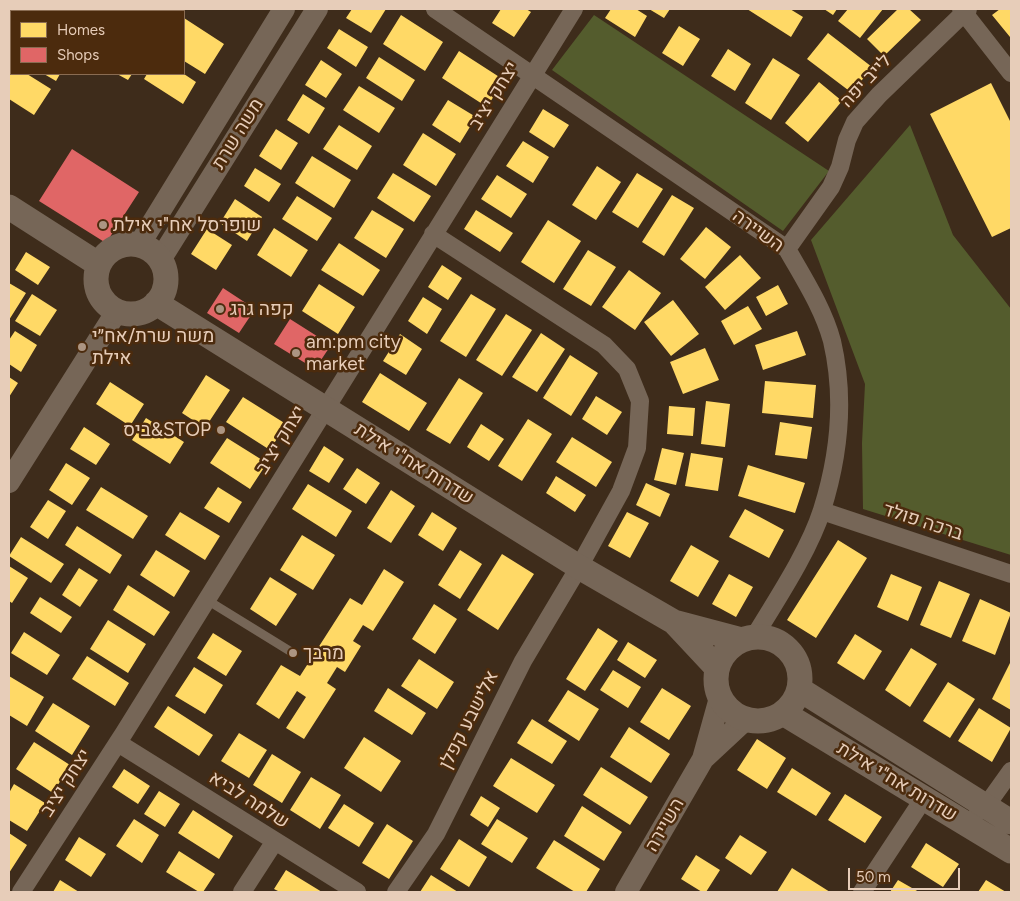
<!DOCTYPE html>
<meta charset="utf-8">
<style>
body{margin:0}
#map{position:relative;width:1020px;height:901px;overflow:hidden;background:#3e2c1b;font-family:Figtree,sans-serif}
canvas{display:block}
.frame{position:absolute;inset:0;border:10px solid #e7cdb9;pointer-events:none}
.legend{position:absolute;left:10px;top:10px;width:175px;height:65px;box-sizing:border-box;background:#4c2b0d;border:1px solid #8a6c52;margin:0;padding:6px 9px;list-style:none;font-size:15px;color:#e7cdb9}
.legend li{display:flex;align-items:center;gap:10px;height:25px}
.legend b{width:25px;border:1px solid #8a6c52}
.scale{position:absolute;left:848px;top:868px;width:112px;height:22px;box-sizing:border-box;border:2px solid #e7cdb9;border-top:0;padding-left:6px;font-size:15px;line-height:18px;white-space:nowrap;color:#e7cdb9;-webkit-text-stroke:4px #4c2b0d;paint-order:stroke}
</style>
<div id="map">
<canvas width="1020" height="901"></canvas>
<div class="frame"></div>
<ul class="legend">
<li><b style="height:14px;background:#ffd966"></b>Homes</li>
<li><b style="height:14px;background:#e06666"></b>Shops</li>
</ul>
<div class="scale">50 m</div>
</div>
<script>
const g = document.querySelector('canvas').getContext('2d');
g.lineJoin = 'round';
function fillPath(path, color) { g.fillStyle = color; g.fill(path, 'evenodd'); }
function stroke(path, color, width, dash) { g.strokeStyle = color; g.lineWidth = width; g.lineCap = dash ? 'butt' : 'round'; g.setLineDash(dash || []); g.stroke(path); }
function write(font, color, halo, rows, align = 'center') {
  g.font = font + ' Figtree,Heebo,sans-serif'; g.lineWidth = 5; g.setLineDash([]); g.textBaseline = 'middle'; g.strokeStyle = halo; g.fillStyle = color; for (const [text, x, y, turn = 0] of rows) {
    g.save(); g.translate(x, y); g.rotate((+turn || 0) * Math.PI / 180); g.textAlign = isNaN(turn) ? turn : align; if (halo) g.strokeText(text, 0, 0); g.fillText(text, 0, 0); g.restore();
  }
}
fillPath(new Path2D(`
 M594,15L829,171L783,231L552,70Z
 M910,125L953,235L1011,309V555L863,509L862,443L865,384L811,240Z`), '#545c2d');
fillPath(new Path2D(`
 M44,9H92L96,11H43Z
 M146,9H165L169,11H144Z
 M352,9H386L371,33L346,18Z
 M501,9H526L531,12L514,37L492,23Z
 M611,9H636L647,16L635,37L605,18Z
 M649,9H670L664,18Z
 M747,9H790L803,17L791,37Z
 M824,9H837L833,15Z
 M848,9H883L860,38L838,21Z
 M898,9H909L921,20L884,56L867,39Z
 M1000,9H1011L1010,37L992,15Z
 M9,10L11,11V38L9,36Z
 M401,15L443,42L425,71L383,44Z
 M184,18L224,44L205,74L184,61Z
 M679,26L700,39L683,66L662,53Z
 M339,29L368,47L356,67L327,48Z
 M828,33L872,67L852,93L807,59Z
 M728,49L751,64L735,91L711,76Z
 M459,51L504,80L487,107L442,78Z
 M379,57L415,80L402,101L366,78Z
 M773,58L800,75L771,120L745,103Z
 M321,60L342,74L326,98L305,85Z
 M11,67V74H27L51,89L34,115L9,99V71Z
 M44,74H60L56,81Z
 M117,74H132L128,80Z
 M147,74H184L196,82L183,104L144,79Z
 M819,82L842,101L808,142L785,123Z
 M991,83L1011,123V228L992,237L930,114Z
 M359,86L395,108L379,133L343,110Z
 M303,94L325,108L309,134L287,120Z
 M448,100L476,117L460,143L432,125Z
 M543,109L569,125L554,148L529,132Z
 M339,125L372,146L357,170L323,149Z
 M276,129L298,143L281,170L259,156Z
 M423,133L456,154L436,186L403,165Z
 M523,141L549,157L533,183L506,166Z
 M312,156L351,180L334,208L295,183Z
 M597,166L621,182L596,220L572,205Z
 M255,168L281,184L269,202L244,186Z
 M393,173L431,196L414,222L377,198Z
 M637,173L663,189L638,228L612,212Z
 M497,175L527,194L511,218L481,199Z
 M672,195L694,208L664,256L642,242Z
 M297,196L332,218L317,241L282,219Z
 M235,199L262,217L247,241L220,223Z
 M372,210L404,229L386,258L354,238Z
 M476,210L513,233L500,252L464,229Z
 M548,220L581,241L554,283L521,262Z
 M706,227L731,247L705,279L680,259Z
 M274,228L308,250L291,277L257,255Z
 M207,229L232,245L216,270L191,254Z
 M339,243L380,270L363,296L321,270Z
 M588,250L616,267L591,306L563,289Z
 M26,252L50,267L38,285L15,270Z
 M740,255L761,278L725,310L705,287Z
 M442,265L462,278L448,300L428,287Z
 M629,270L661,293L635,330L602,307Z
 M9,283L26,293L9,320Z
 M319,284L355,307L338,334L302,311Z
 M778,285L788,304L766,316L756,297Z
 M32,294L57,310L40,336L15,321Z
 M471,294L496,309L466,357L440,341Z
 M423,297L442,309L427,334L408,321Z
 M673,300L699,334L671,356L644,322Z
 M748,306L762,329L734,345L721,321Z
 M506,314L532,330L502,376L476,360Z
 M15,331L37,345L21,372L9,364V340Z
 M797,331L806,355L763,370L755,345Z
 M541,333L565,349L537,392L512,377Z
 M400,334L422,349L406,375L383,361Z
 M705,348L719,380L683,394L670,362Z
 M570,355L598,373L571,416L543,398Z
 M380,373L427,403L409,431L362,402Z
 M206,375L230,390L205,428L182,413Z
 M9,377L18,383L9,397Z
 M459,378L483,393L450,444L426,430Z
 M765,381L816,385L813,418L762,413Z
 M110,382L144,404L130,426L96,404Z
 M596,396L622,412L607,435L582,419Z
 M243,397L286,424L270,450L226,422Z
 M706,401L730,404L725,447L701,444Z
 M669,406L695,408L693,436L667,434Z
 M146,418L184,442L170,464L132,440Z
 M528,419L552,434L522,481L498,466Z
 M780,422L812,427L807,459L775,455Z
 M481,424L504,439L489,461L467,447Z
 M84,427L110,444L96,465L70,449Z
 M572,437L612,462L596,487L556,462Z
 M227,438L267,463L250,489L210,463Z
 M324,446L344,459L329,483L309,471Z
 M662,448L684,453L676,485L654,480Z
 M691,453L723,458L718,491L685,486Z
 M66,463L90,478L72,505L49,490Z
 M748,465L805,483L795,513L738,496Z
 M357,468L380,483L366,504L343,489Z
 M556,476L586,495L575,512L546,493Z
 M646,483L670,494L660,517L636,505Z
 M308,484L352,511L336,537L292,509Z
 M101,487L148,516L133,539L86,510Z
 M218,487L242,502L229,523L204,508Z
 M391,490L415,506L391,543L367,528Z
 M48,500L66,511L48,539L30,527Z
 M745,509L784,530L769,558L729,537Z
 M180,512L220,536L205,560L165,535Z
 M432,512L457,528L443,551L418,535Z
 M627,512L649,523L630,558L608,546Z
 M77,526L122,555L110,574L65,545Z
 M302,535L335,555L313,590L280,570Z
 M21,537L64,564L51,583L9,556Z
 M838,540L867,558L816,638L787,620Z
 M691,545L719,561L698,597L670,581Z
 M156,550L190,571L174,597L140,575Z
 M460,550L482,564L460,599L438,585Z
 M502,554L534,574L498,630L467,610Z
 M9,566L28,578L12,603L9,601Z
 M79,568L98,580L80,607L62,595Z
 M384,569L404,582L373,631L363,625L353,641L361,646L345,672L337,667L327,683L336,689L304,739L286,728L306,697L297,691L279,719L256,704L281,665L300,676L350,598L362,605Z
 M729,574L753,587L736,617L712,604Z
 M891,574L922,587L908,621L877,607Z
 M270,577L297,594L276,626L250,609Z
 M939,581L970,594L951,638L920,625Z
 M128,585L170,612L154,636L113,610Z
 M40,597L72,617L61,633L30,613Z
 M980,599L1011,613L995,655L962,641Z
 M434,604L457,619L435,654L412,639Z
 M108,620L146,644L128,673L90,649Z
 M598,628L618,641L585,691L566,679Z
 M24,632L60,655L47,675L11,653Z
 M213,633L242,651L226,676L197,658Z
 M855,634L882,651L864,680L837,663Z
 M628,642L657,660L645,678L617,660Z
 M911,648L937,664L910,707L885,690Z
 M87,656L129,683L115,706L72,679Z
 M419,659L454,682L437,709L401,686Z
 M1011,661V710L992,699Z
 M194,667L223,685L205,714L175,696Z
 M613,670L641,687L628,708L600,690Z
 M9,676L44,697L27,726L9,715Z
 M948,682L975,699L950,738L923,721Z
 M388,688L426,713L412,735L374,711Z
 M662,688L691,706L669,740L640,722Z
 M568,690L599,709L579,741L548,721Z
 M53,703L90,726L72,755L35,731Z
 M168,706L213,735L199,756L154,727Z
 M979,708L1011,728L992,762L958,741Z
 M532,719L567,741L552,764L517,743Z
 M629,727L670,754L651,783L610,757Z
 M239,733L267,750L249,778L221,761Z
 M364,737L401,761L381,792L344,768Z
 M757,739L786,758L767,789L737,770Z
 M34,742L70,765L53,793L16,769Z
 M272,754L301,772L282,803L253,785Z
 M511,758L555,785L537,813L493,786Z
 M601,767L648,797L630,825L583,795Z
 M792,768L831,793L816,816L777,792Z
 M124,769L150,786L138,804L112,787Z
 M311,777L341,795L320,829L290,810Z
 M14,784L45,803L27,831L9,820V793Z
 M159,791L180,804L165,827L144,814Z
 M845,794L882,817L865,843L828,820Z
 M481,796L500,808L488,827L470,815Z
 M344,804L374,823L359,847L328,828Z
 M582,806L622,832L604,861L564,836Z
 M193,810L233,836L219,859L178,833Z
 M134,819L159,835L142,863L116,846Z
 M497,819L528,838L512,863L481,844Z
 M387,824L413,841L389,879L362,863Z
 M9,833L27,845L9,873Z
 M740,835L767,852L751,875L725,858Z
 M79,837L106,854L91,877L65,860Z
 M459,839L487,857L469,887L440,869Z
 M554,840L600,869L586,892H575L536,868Z
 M926,843L959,864L943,887L911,867Z
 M179,851L215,874L203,892H199L166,872Z
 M696,855L720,870L706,892H702L681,879Z
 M792,868L830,892H777Z
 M286,870L322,892H280L274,889Z
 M431,875L458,892H420Z
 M60,880L79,892H53Z
 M898,880L919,892H890Z
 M986,880L1006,892H978Z`), '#ffd966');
fillPath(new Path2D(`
 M72,149L139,192L106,243L39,201Z
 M223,288L255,309L239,333L207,313Z
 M290,319L331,345L315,369L274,344Z`), '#e06666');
stroke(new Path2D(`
 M207,600L293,653`), '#766657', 9);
stroke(new Path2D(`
 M435,9L787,249C804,279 823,308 832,341C845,397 839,456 822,510C809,551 777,599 754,637
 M961,9L1011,73
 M787,249L831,187L840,167L847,140L855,122L879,95L968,9
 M822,511L1011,574
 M118,743L357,892
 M978,812L986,806L1011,771
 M21,892L124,733L574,9
 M242,892L275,841
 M396,892L436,834L523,661L579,567L621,491L637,448L640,401L627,369L604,345L433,234
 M862,892L924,798`), '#766657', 18);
stroke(new Path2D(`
 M139,245L284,9
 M160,260L317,9
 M9,482L117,311
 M703,759L746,719
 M626,892L703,759L720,698`), '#766657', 22);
stroke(new Path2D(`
 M9,207L98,264
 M96 279a35 35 0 1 1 70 0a35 35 0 1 1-70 0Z
 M156,303L579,567L674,622L742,640
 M674,622L717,668
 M716 679a42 42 0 1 1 84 0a42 42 0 1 1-84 0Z
 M799,689L1011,822
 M783,713L1011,851`), '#766657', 25);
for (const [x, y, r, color] of [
 [103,225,5,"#ac9582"],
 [220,309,5,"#ac9582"],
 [82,347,5,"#ac9582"],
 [296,353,5,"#ac9582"],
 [221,430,5,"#ac9582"],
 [293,653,5,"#ac9582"]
]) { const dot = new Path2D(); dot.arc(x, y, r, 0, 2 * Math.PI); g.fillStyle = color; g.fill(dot); stroke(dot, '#4c2b0d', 2); }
write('19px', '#e7cdb9', '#4c2b0d', [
 ["לייב יפה",866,81,-47],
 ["יצחק יציב",494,96,-58],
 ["משה שרת",238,134,-58],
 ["השיירה",758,231,36],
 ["יצחק יציב",281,440,-58],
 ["שדרות אח\"י אילת",414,464,32],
 ["ברכה פולד",923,522,18],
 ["אלישבע קפלן",469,720,-63],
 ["שדרות אח\"י אילת",897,782,31],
 ["יצחק יציב",66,783,-57],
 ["שלמה לביא",249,800,32],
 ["השיירה",665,825,-60]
]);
write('19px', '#e7cdb9', '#4c2b0d', [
 ["שופרסל אח\"י אילת",113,225],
 ["קפה גרג",230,309],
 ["משה שרת/אח״י",92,336],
 ["אילת",92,358],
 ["am:pm city",306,342],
 ["market",306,364],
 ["ביס&STOP",211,430,"right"],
 ["מרבך",303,653]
], 'left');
</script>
